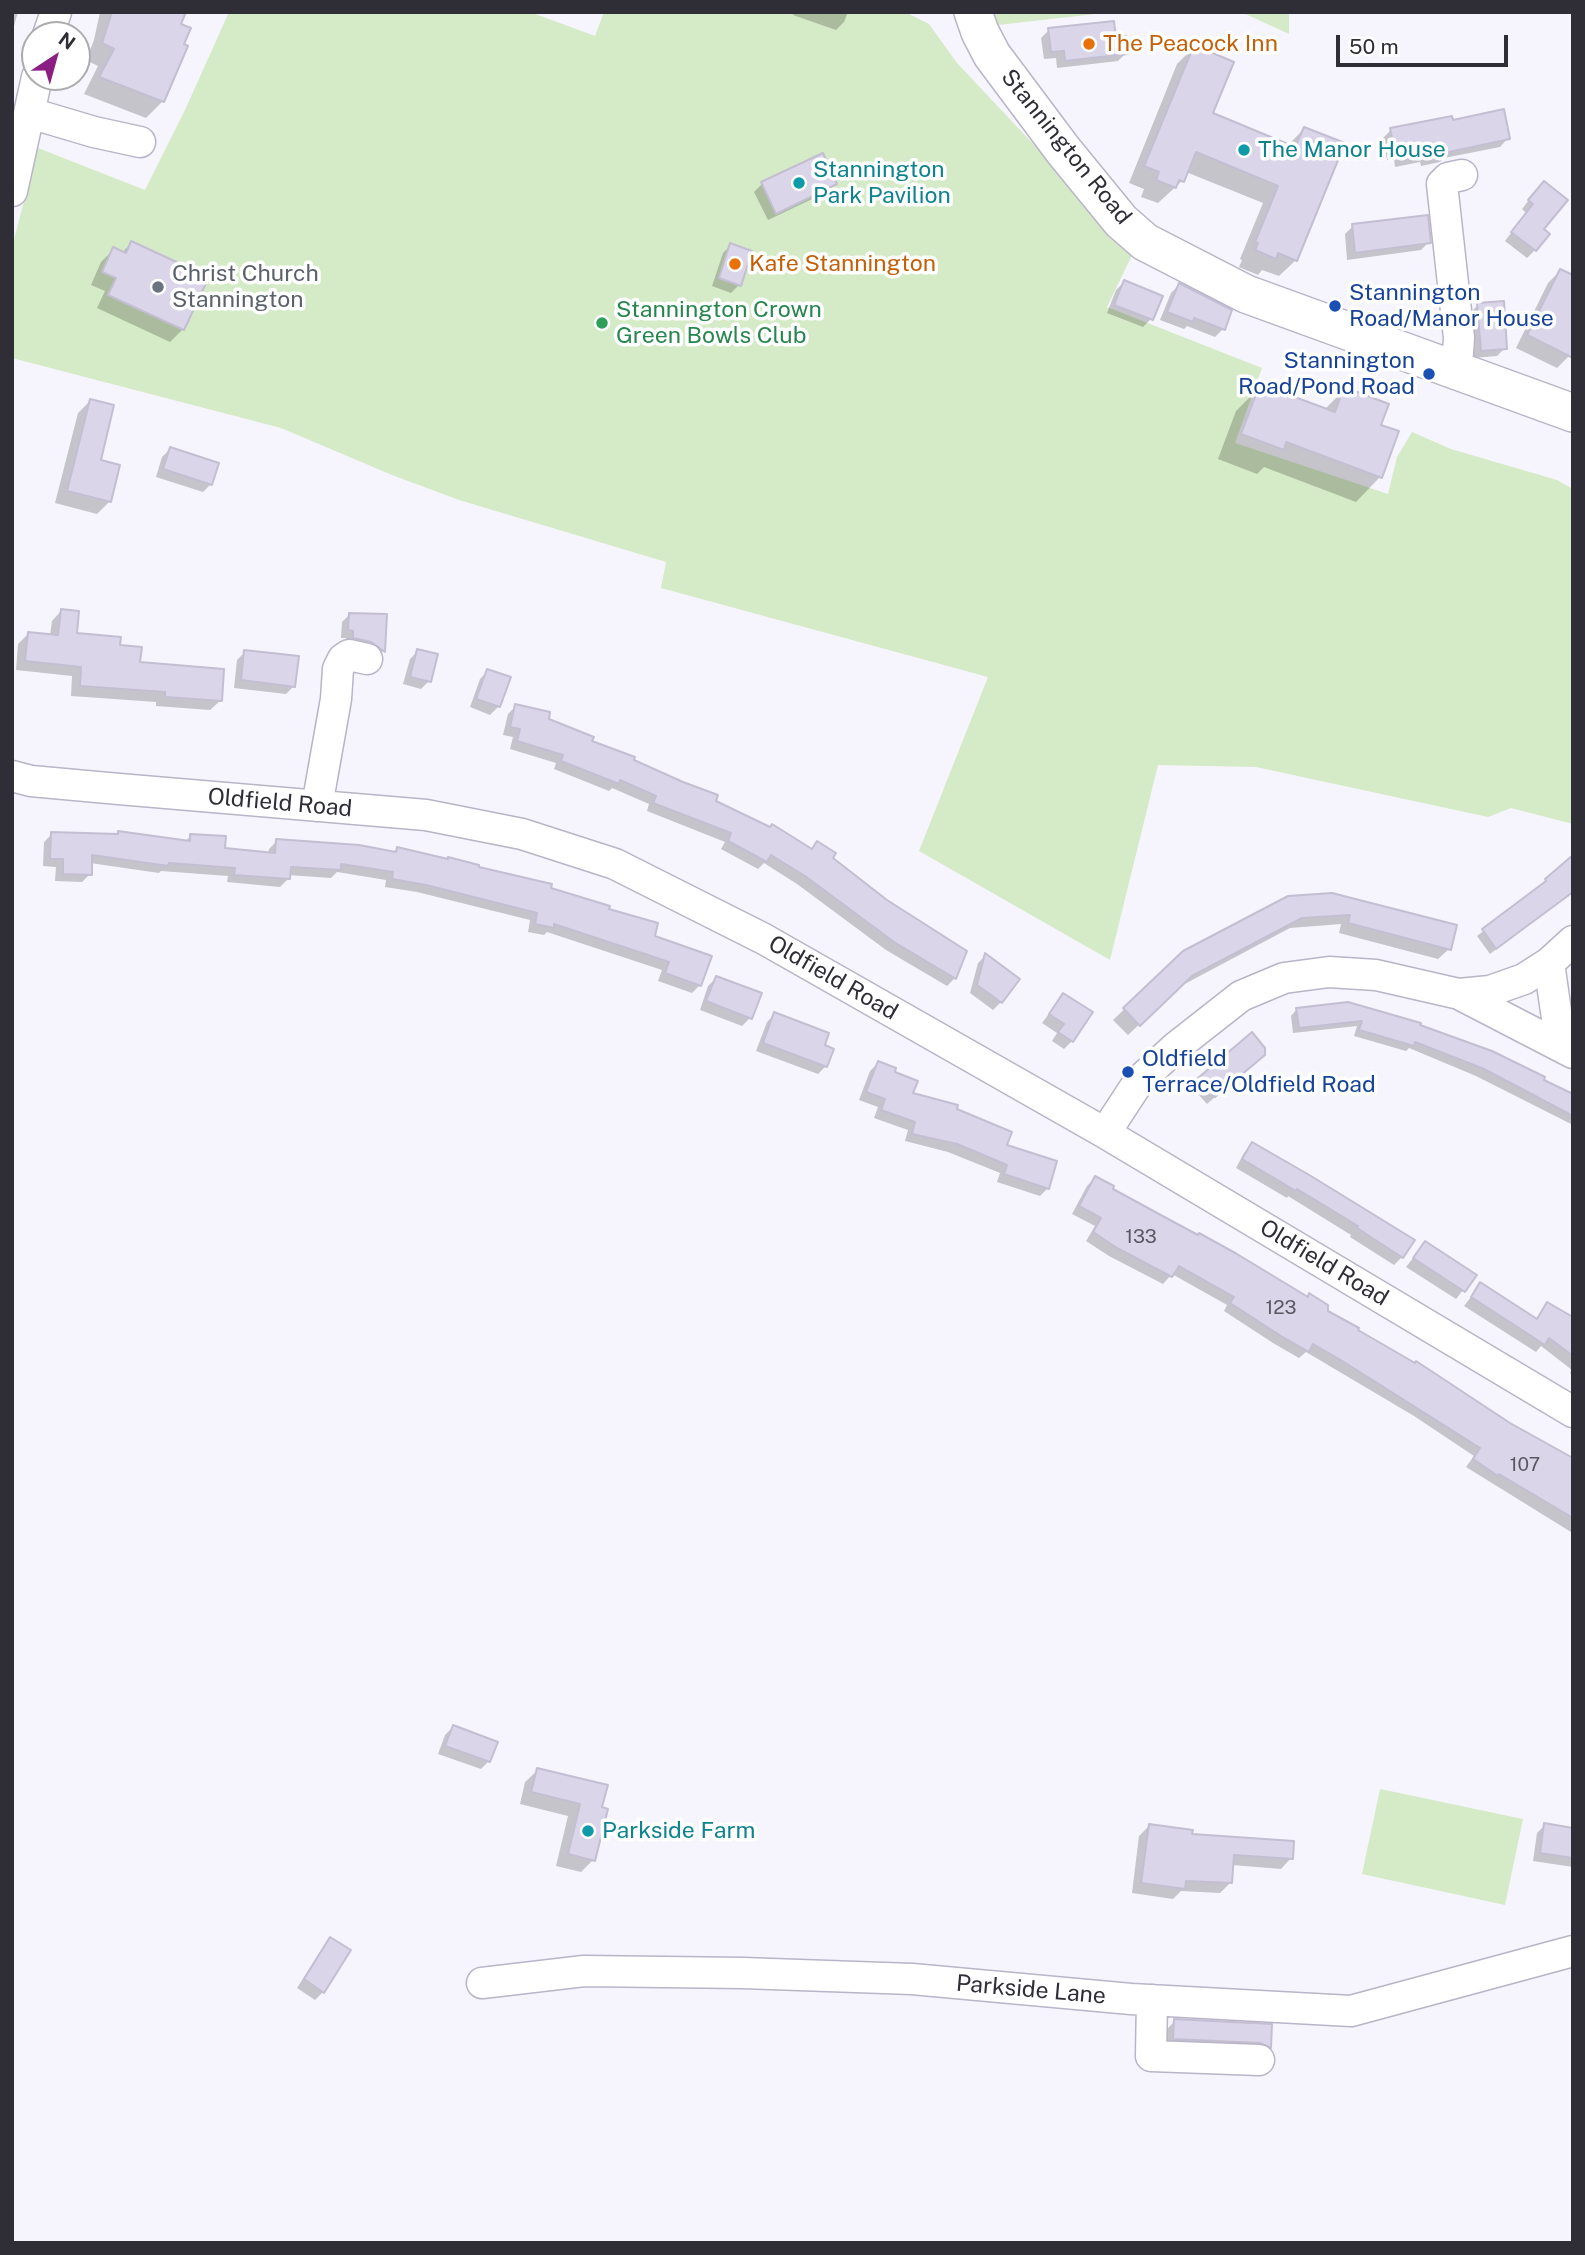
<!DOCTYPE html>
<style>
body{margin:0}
#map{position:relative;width:1585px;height:2255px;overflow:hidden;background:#f6f5fd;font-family:"Public Sans",sans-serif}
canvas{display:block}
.frame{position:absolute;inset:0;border:14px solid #2f2d35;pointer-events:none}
.north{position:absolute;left:21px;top:21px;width:70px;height:70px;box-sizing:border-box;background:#fff;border:2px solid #acabae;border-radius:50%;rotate:36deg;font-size:19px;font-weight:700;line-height:28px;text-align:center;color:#2f2d35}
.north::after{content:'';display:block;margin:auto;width:24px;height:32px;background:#8a1e82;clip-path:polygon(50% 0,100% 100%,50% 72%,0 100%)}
.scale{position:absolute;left:1336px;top:35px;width:172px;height:32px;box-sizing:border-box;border:4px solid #2f2d35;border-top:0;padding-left:9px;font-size:21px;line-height:24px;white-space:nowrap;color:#2f2d35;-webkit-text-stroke:5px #fff;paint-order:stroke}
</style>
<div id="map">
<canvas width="1585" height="2255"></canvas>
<div class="frame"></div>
<div class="north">N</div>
<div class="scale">50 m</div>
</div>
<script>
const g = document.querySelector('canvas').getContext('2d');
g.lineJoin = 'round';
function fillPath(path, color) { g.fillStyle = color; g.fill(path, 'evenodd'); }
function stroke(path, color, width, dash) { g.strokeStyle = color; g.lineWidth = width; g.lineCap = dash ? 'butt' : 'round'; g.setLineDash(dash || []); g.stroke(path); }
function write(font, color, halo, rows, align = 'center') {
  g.font = font + ' "Public Sans",sans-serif'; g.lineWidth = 7; g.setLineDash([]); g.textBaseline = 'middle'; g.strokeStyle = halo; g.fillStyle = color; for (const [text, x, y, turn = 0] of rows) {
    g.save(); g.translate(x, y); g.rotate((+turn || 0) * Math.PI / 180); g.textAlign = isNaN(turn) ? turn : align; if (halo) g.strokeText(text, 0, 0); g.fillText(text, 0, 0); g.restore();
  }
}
fillPath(new Path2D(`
 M229,12H530L595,36L604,12H905L929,24L957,63L1134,251L1107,307L1262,368L1235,443L1388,494L1397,457L1412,432L1451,449L1557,480L1573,489V824L1511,808L1488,817L1256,767L1158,765L1110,960L919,851L988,677L661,588L666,562L459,500L392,475L281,428L12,358V247L38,148L145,190L185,110Z
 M987,12H1113L989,26Z
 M1241,12H1289V34Z
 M1380,1789L1523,1819L1505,1905L1362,1874Z`), '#d5eac6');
fillPath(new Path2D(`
 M12,12H18L12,33Z
 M100,12H184L178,25L163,101L146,118L84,94L98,66L86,60L94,40Z
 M794,12H848L844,22L836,30L793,15Z
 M1049,30L1114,39L1126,53L1118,61L1057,68L1056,58L1044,59L1041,38Z
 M1194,47L1211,114L1287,146L1304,129L1296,260L1279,276L1262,270L1258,275L1239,267L1242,260L1240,259L1263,203L1186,172L1182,181L1158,203L1141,197L1144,189L1129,183L1177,64Z
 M1452,122L1508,138L1500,147L1444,158L1440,162L1421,166L1420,162L1395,167L1394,159L1387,160L1383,138L1391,130Z
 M762,184H835L827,192L768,220L754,192Z
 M1536,191L1542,229L1535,250L1527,258L1505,241L1526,213L1522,209Z
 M1353,226L1429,242L1421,250L1347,260L1345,234Z
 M131,243L183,329L170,342L97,308L105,291L91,285L101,262L114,249L122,253Z
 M731,245L739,285L731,293L712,286L723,253Z
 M1560,271L1569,356L1557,368L1516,348L1548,283Z
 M1124,282L1160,297L1151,319L1143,327L1107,313L1116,290Z
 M1179,285L1223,329L1215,337L1187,326L1184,329L1160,320L1171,293Z
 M1478,305L1505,348L1497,356L1473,358L1470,313Z
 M1260,387L1324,410L1345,389L1379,426L1380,477L1356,502L1264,467L1257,474L1218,459L1236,411Z
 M90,401L98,461L110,501L97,514L55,503L78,413Z
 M170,449L211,484L203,492L156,477L162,457Z
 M61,611L75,635L119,647L139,664L220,701L210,710L156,706V702L71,696L72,676L16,670L18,644L28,634L50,636L52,621Z
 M350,614L385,616L383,651L376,658L345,646L346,638H341L342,622Z
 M418,651L429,681L421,689L403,684L410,659Z
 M245,652L294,686L286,694L234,688L237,660Z
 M488,671L508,679L498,707L490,715L470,707L480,679Z
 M516,706L831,858L955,978L947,986L886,950L797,884L764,863L758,869L721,849L725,842L647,811L649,804L612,788L609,791L554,769L556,763L510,749L513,737L503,735L508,714Z
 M119,833L184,842L191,836L223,850L268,854L269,849L277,841L393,853L397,849L549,889L606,911L653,937L700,985L692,993L658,981L662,970L547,932L544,935L528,932L530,920L417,892L385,887L386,880L337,872L331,878L288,875V879L280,887L227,882L228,876L161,871L159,873L90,863V874L82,882L55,881L56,867L43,866L44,842L52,834L116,836Z
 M1573,857L1544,913L1490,954L1477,936L1541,887Z
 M1332,894L1449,949L1438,959L1339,933L1341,924L1290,928L1179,987L1128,1035L1113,1020L1184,952Z
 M985,956L1001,1002L993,1010L970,993L978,963Z
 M716,978L750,1018L742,1026L700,1010L708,986Z
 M1063,995L1072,1041L1064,1049L1052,1041L1057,1033L1042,1023Z
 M1297,1009L1418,1026L1573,1097V1125L1476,1076L1409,1048L1406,1051L1354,1036L1357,1026L1293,1033L1291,1016Z
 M775,1014L822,1046L826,1066L818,1074L756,1051L767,1022Z
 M878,1063L892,1073L910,1095L955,1110L1005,1146L1048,1188L1040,1196L997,1182L1000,1173L948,1152L905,1141L908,1130L874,1118L878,1107L859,1100L870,1071Z
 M1254,1063L1207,1104L1192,1087L1200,1079Z
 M1252,1145L1412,1241L1402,1257L1394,1265L1350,1237L1351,1235L1288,1196L1287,1198L1236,1168L1244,1153Z
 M1095,1178L1110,1189L1326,1312L1573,1461V1530L1571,1532L1466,1467L1474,1456L1414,1416L1306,1352L1299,1358L1273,1343L1224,1311L1227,1305L1172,1274L1163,1284L1109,1256L1086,1241L1095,1226L1072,1214L1087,1186Z
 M1425,1243L1474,1276L1456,1299L1406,1267Z
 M1480,1285L1535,1320L1547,1304L1573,1318V1375L1570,1373L1572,1370L1541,1346L1536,1352L1464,1306Z
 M453,1727L489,1761L481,1769L438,1754L445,1735Z
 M538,1770L600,1809L593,1860L581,1872L556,1866L568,1816L520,1804L525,1782Z
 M1150,1825L1190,1836L1291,1858L1281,1869L1232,1865L1230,1883L1220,1893L1181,1891L1173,1899L1132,1893L1139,1836Z
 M1545,1825L1573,1829V1867L1533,1861L1537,1833Z
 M331,1939L323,1992L315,2000L297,1988L323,1947Z
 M1175,2021L1270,2026L1269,2047L1257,2059L1162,2051L1163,2033Z`), '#0003');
const building = new Path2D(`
 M112,12H186L181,24L191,28L184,44L188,46L164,102L99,77L114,49L102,43Z
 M1114,21L1116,37L1126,36L1128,54L1065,61L1064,51L1051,52L1048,28Z
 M1194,45L1234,62L1213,113L1295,147L1304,127L1345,143L1297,261L1278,253L1276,259L1255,250L1258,243L1255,242L1278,186L1196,152L1184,182L1179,180L1176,188L1156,180L1159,172L1144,166Z
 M1504,109L1510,139L1449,152L1450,155L1429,159L1428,155L1403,160L1401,152L1395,153L1390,128L1452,116L1453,120Z
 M823,153L837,184L776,214L761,182Z
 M1544,181L1568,200L1544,229L1550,234L1536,251L1511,232L1533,204L1528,200Z
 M1428,215L1431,243L1355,253L1352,224Z
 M131,241L209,277L184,330L108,295L116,278L102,272L113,247L126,253Z
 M730,243L752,251L741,286L719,278Z
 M1560,269L1573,275V358L1527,335Z
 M1124,280L1163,296L1153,320L1114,305Z
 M1179,283L1232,310L1225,330L1194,318L1193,322L1167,312Z
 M1504,301L1507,349L1481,351L1477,303Z
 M1260,384L1335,412L1344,387L1389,404L1381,425L1399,431L1382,478L1286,442L1284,450L1241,434Z
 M90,399L114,405L101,460L120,465L111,502L67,491Z
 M170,447L219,463L212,485L163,469Z
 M61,609L79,611L77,633L121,637L120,645L142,647L140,662L224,669L222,701L165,697V692L80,686L81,667L25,661L28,632L58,635Z
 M349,613L387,614L385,652L371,642L353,638V631L348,630Z
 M417,649L438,654L431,682L410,677Z
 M244,650L299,656L295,687L241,680Z
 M487,669L511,677L500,707L476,699Z
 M515,704L550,712L549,719L594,737L592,741L635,757L634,760L683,782L718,795L716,801L770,827L772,824L812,849L817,841L836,853L833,858L887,900L967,951L956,979L894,942L805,876L771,855L767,862L728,841L731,833L653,803L656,796L620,780L619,784L561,761L563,755L517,741L520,729L510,727Z
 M118,831L190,841V834L226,836L225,848L275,853L276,839L359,845L396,852L397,847L448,859V857L479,865V867L552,884L551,888L610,906L609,909L658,923L655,936L712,956L701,986L665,973L669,962L554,924V928L535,924L537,913L426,885L392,879L393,872L341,864V870L291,867L290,879L234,875L235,868L169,863L168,866L92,855V875L63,874V859H50L51,832L118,834Z
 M1573,855V892L1496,949L1482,929L1546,881L1545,879Z
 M1332,893L1457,925L1451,950L1348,923L1350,915L1302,918L1192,976L1140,1026L1123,1008L1183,951L1288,896Z
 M985,953L1020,979L1002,1003L977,985Z
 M716,976L762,993L752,1019L706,1001Z
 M1063,993L1093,1012L1073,1042L1058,1032L1064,1024L1049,1014Z
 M1348,1002L1421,1023L1420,1025L1492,1051L1545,1077L1544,1080L1573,1094V1116L1484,1069L1415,1042L1414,1046L1359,1030L1362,1021L1299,1028L1296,1008Z
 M774,1012L829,1033L825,1045L834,1049L827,1067L763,1043Z
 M1252,1032L1265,1048V1055L1215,1097L1198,1078Z
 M878,1061L896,1068L895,1072L918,1081L913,1093L958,1105L957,1109L1012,1132L1007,1145L1057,1161L1049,1189L1004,1174L1007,1165L957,1144L912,1134L915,1122L881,1110L885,1099L866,1092Z
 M1252,1142L1311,1176L1415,1240L1403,1258L1357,1228L1358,1226L1297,1189L1296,1191L1242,1159Z
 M1095,1176L1114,1186L1113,1189L1170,1220L1198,1235L1199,1233L1237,1254L1308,1297L1309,1293L1328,1305V1311L1359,1328L1358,1330L1415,1363L1416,1361L1510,1423L1573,1458V1518L1499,1474L1498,1476L1473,1459L1480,1448L1344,1362L1313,1344L1309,1352L1281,1336L1230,1303L1234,1297L1179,1266L1172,1277L1117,1248L1093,1232L1101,1218L1079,1206Z
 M1425,1241L1477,1275L1465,1292L1413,1258Z
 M1480,1282L1537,1319L1547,1302L1573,1317V1356L1549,1338L1545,1345L1471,1297Z
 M453,1725L498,1742L490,1762L445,1746Z
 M537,1768L608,1785L602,1807L608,1809L595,1861L568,1854L580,1804L531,1792Z
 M1544,1823L1573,1828V1858L1540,1853Z
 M1149,1824L1193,1830L1192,1834L1294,1841L1293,1859L1234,1855L1232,1883L1186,1881L1185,1889L1141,1883Z
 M330,1937L351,1950L324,1993L304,1979Z
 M1174,2019L1272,2024L1271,2048L1260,2043L1173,2039Z`);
fillPath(building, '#dad5e9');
stroke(building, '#c3bed2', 2);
const minor = new Path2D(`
 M48,35L56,12
 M30,113L94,132L140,142
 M12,191L37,77
 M1452,368L1458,353L1459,338L1442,184L1448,178L1462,175
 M12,776L31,781L119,789L426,815L522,834L615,864L764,939L1105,1133L1573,1412
 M317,806L336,699L338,669L343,659L349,655L367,659
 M1549,963L1561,1046
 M1459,994L1573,1053
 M1105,1133L1139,1081L1176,1047L1241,996L1284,978L1329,972L1376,975L1459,994L1490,991L1524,979L1549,963L1573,941
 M482,1983L584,1971L743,1973L912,1979L1131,1999L1351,2011L1573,1951
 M1152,2000L1151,2056L1259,2060`);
const major = new Path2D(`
 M973,12L980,32L992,55L1063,150L1121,221L1145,242L1246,294L1573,413`);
stroke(minor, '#b9b4c8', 33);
stroke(major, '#b9b4c8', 40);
stroke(minor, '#fff', 30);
stroke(major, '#fff', 37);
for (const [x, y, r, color] of [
 [1089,44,7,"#e8710a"],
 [1244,150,7,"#0f9aa8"],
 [799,183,7,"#0f9aa8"],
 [735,264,7,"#e8710a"],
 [158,287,7,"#6b7280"],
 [1335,306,7,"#1a4fb4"],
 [602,323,7,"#2e9e5b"],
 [1429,374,7,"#1a4fb4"],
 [1128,1072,7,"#1a4fb4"],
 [588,1831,7,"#0f9aa8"]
]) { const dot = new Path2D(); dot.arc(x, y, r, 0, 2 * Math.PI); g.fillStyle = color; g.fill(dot); stroke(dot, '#fff', 2.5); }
write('19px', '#5a5762', null, [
 ["133",1141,1237],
 ["123",1281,1308],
 ["107",1525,1465]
]);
write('23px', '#c56008', '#fff', [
 ["The Peacock Inn",1103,44],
 ["Kafe Stannington",749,264]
], 'left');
write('23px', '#2f2d35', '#fff', [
 ["Stannington Road",1066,147,51],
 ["Oldfield Road",280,803,5],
 ["Oldfield Road",833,978,30],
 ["Oldfield Road",1324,1263,31],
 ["Parkside Lane",1031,1990,5]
]);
write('23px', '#0d838f', '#fff', [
 ["The Manor House",1258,150],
 ["Stannington",813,170],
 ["Park Pavilion",813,196],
 ["Parkside Farm",602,1831]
], 'left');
write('23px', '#5b616d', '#fff', [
 ["Christ Church",172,274],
 ["Stannington",172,300]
], 'left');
write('23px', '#164399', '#fff', [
 ["Stannington",1349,293],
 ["Road/Manor House",1349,319],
 ["Stannington",1415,361,"right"],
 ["Road/Pond Road",1415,387,"right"],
 ["Oldfield",1142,1059],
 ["Terrace/Oldfield Road",1142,1085]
], 'left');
write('23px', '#27864d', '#fff', [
 ["Stannington Crown",616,310],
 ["Green Bowls Club",616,336]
], 'left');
</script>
